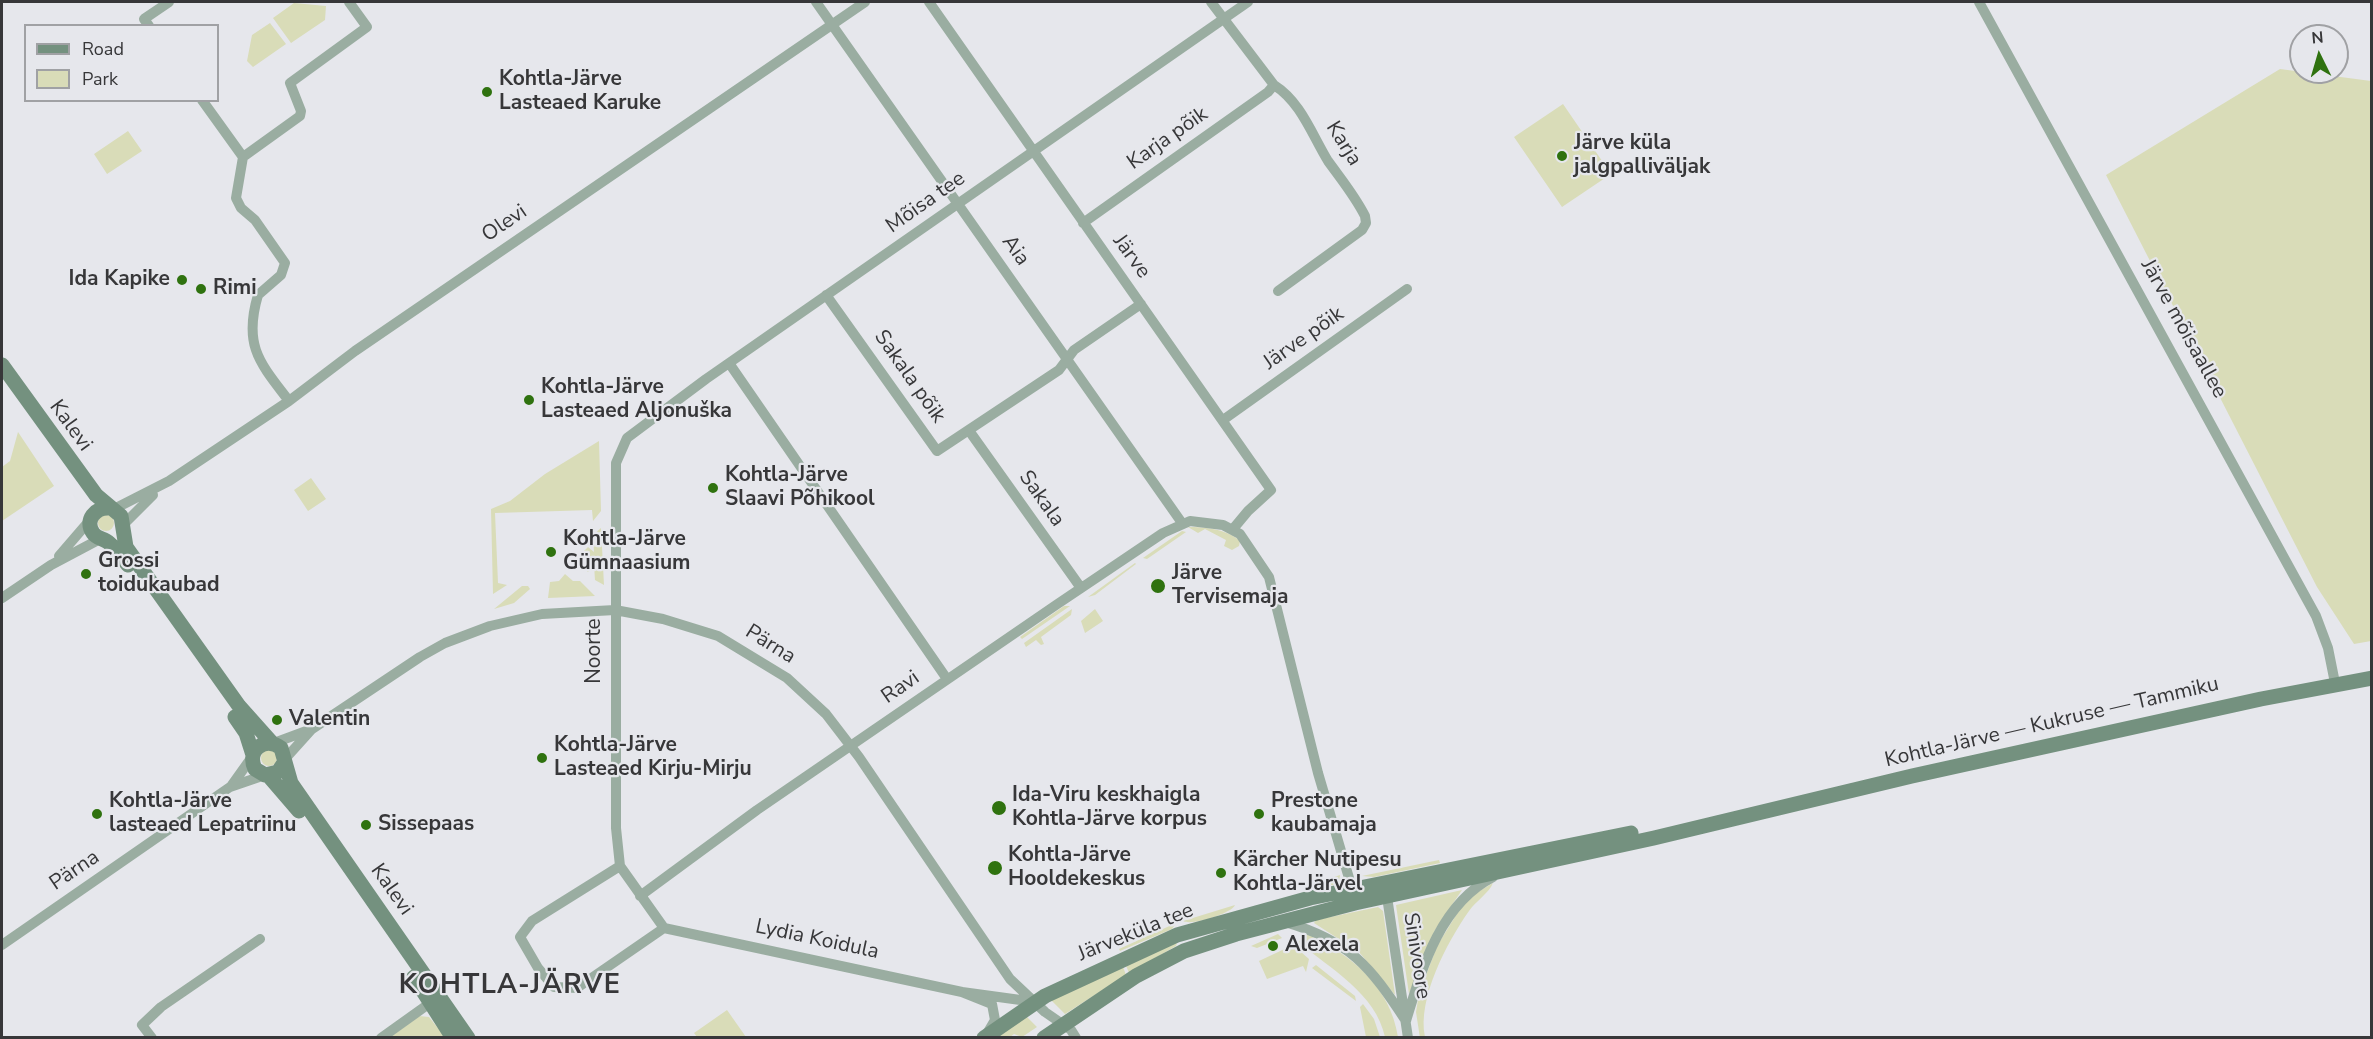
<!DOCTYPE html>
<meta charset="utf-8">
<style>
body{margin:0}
#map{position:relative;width:2373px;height:1039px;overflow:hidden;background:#e6e7ec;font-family:"Nunito Sans",sans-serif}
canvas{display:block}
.frame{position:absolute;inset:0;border:3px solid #373739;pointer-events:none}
.legend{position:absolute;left:24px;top:24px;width:195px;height:78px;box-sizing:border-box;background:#e6e7ec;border:2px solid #a0a1a4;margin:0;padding:8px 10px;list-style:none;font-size:18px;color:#373739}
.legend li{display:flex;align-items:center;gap:12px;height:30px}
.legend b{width:30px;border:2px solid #a0a1a4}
.north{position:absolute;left:2289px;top:24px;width:60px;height:60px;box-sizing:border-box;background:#e6e7ec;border:2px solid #a0a1a4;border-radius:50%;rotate:355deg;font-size:16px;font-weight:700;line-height:24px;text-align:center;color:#373739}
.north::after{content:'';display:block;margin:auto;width:21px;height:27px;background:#2f720f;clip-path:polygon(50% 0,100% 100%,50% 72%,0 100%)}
</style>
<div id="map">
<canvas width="2373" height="1039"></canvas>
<div class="frame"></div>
<ul class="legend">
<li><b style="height:8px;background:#74917f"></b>Road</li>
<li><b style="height:16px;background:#d9dcb8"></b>Park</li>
</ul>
<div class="north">N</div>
</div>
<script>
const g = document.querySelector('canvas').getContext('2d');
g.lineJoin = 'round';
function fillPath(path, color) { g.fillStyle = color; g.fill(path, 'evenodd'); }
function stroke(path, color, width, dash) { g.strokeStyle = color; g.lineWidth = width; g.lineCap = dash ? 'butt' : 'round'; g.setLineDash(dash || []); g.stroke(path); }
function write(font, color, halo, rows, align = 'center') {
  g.font = font + ' "Nunito Sans",sans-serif'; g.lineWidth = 4.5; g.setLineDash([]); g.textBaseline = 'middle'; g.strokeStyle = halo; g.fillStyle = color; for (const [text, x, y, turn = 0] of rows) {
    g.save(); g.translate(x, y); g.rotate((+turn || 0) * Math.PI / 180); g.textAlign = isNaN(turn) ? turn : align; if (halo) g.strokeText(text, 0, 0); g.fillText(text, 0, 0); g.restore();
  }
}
fillPath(new Path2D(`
 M294,3L326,6L325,20L291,43L273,18Z
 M270,23L286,44L253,67L247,61L252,35Z
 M2280,69L2371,81V641L2354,644L2317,587L2106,175Z
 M1563,104L1611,174L1562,207L1514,137Z
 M128,131L142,151L107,174L94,154Z
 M18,432L54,486L2,521V467L10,461Z
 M599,441L601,511L593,521L592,510L495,513L498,583L507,585L493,594L491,509L510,501L545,474Z
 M311,478L326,499L308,511L294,490Z
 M98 523a8 8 0 1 1 16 0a8 8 0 1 1-16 0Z
 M1188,527C1204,527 1227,529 1240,541L1239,546L1232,550L1224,546L1226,540L1205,529L1198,533Z
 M601,528L604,585L595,580L594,565L588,572L575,560L588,547L594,552L593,535Z
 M1182,531L1186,532L1147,559L1143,558Z
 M1136,564L1095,595L1088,597L1135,563Z
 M565,574L573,581H580L595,596L548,598L550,582L559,581Z
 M522,586H528L530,589L514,603L494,609Z
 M1064,606H1070L1022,639L1020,637Z
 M1072,609L1071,615L1041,637L1044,644L1041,645L1036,640L1026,647L1024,643Z
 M1095,609L1103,621L1085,633L1081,621Z
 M261 758a8 8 0 1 1 16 0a8 8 0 1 1-16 0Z
 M1439,860L1440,863L1374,877L1362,876Z
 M1340,875L1339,881L1333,885L1308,886Z
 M1493,883C1489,893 1476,901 1469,911C1447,942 1417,999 1425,1037L1420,1038L1416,1012L1419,994L1437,946L1466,899Z
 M1462,890L1435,930L1409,994L1396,905Z
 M1235,905C1231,914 1191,926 1183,921Z
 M1378,907L1383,911L1395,995L1359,952L1314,923L1316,920Z
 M1176,923L1172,929L1120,951L1119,949Z
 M1278,934L1282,938L1257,948L1251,946Z
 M1308,934C1352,956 1390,986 1398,1037H1385C1376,994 1331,969 1298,942Z
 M1177,943L1176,946L1129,973L1125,963Z
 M1293,945L1309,959L1306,972L1303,966L1267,979L1259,961Z
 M1122,964L1126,975L1065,1014L1050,999Z
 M1316,965L1355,996L1356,1001L1312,968Z
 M1363,1004L1374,1019L1380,1037H1366L1360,1007Z
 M727,1010L746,1037H697L694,1033Z
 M1025,1015L1037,1027L1022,1037L1014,1034L1010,1037L991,1038Z
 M419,1016L429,1017L445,1037L389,1038Z`), '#d9dcb8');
stroke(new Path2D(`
 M816,2L1182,523
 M929,2L1271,490L1248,511L1233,529
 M1211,2L1274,85C1301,102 1312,135 1328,161C1341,179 1355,196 1365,216L1366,223L1362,230L1278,291
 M1979,2L2316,616L2328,648L2335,683
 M149,26L144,19L169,2
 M202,100L243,157
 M1083,223L1268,92L1274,85
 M826,295L937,451L1059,370L1074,350L1141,304
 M729,363L947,679
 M289,401C260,363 243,346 258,295L281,275L285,263L255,220L241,208L236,198L243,157L300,116L301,111L290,83L367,27L349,2
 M1223,420L1407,289
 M970,432L1081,588
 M114,509L169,481L289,401L355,351L865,2
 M123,525L153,495
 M59,556L90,520
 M2,598L51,565L100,539
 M274,743L309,730
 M285,759L312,729L420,657L445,643L490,626L542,614L615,610L663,619L718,636L787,678L826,714L859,757L1010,979L1045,1012L1071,1030L1076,1038
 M232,785L252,757
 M620,866L532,921L520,937L538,968L554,987L577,988L664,928
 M1386,890L1408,1038
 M640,896L757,810L1056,605L1163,533L1190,521L1223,525L1240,534L1269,577L1318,773L1354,895
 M1285,922C1350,941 1370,966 1406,1021
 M664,928L620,866L616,828V463L627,438L706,379L1248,2
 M664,928L962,992
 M2,945L230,787L265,775
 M1406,1021C1422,968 1440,904 1493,877
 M988,1032L995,1020L992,1004L962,992L1035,1002
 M152,1038L142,1025L161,1007L260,939
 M381,1038L430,1003L436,1004`), '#9aada1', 10);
stroke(new Path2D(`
 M2,365L96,495L121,516L126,547L239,706L272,743
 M109,508C96,507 84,520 93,533C97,539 104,538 109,543C116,549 122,557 128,565
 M235,717L246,733L253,755
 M284,763L278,772L265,775L255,769C246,750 265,736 281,748L291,783L468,1038
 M268,775L299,811
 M414,977L453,1038
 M984,1038L1045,996L1177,935L1310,898L1631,833
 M1044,1038L1136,976L1184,951L1236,934L1355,903L1654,838L1912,776L2261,699L2372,678`), '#74917f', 15);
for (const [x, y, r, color] of [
 [487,92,6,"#2f720f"],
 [1562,156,6,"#2f720f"],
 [182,280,6,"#2f720f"],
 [201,289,6,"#2f720f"],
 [529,400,6,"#2f720f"],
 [713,488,6,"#2f720f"],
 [551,552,6,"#2f720f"],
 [86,574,6,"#2f720f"],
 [1158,586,8,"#2f720f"],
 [277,720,6,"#2f720f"],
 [542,758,6,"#2f720f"],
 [999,808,8,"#2f720f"],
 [97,814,6,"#2f720f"],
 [1259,814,6,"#2f720f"],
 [366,825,6,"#2f720f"],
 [995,868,8,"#2f720f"],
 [1221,873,6,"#2f720f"],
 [1273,946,6,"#2f720f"]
]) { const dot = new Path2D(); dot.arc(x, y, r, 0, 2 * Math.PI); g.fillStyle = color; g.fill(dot); stroke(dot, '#e6e7ec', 2); }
write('bold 21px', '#373739', '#e6e7ec', [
 ["Kohtla-Järve",499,80],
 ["Lasteaed Karuke",499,104],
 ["Järve küla",1574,144],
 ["jalgpalliväljak",1574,168],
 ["Ida Kapike",170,280,"right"],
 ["Rimi",213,289],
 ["Kohtla-Järve",541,388],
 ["Lasteaed Aljonuška",541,412],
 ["Kohtla-Järve",725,476],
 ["Slaavi Põhikool",725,500],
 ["Kohtla-Järve",563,540],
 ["Gümnaasium",563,564],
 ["Grossi",98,562],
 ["toidukaubad",98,586],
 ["Järve",1172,574],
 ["Tervisemaja",1172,598],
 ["Valentin",289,720],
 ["Kohtla-Järve",554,746],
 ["Lasteaed Kirju-Mirju",554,770],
 ["Ida-Viru keskhaigla",1012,796],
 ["Kohtla-Järve korpus",1012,820],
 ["Kohtla-Järve",109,802],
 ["lasteaed Lepatriinu",109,826],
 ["Prestone",1271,802],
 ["kaubamaja",1271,826],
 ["Sissepaas",378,825],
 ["Kohtla-Järve",1008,856],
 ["Hooldekeskus",1008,880],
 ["Kärcher Nutipesu",1233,861],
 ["Kohtla-Järvel",1233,885],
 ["Alexela",1285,946]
], 'left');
write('21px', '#373739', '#e6e7ec', [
 ["Karja põik",1168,139,-35],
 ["Karja",1343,144,58],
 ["Mõisa tee",926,203,-35],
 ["Olevi",505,224,-34],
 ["Aia",1015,251,55],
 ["Järve",1131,257,54],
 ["Järve mõisaallee",2183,329,61],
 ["Järve põik",1304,339,-35],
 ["Sakala põik",909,377,55],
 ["Kalevi",70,426,54],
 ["Sakala",1041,499,55],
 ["Pärna",770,645,32],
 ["Noorte",595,651,-90],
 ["Ravi",901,688,-35],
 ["Kohtla-Järve — Kukruse — Tammiku",2052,723,-13],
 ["Pärna",75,871,-34],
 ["Kalevi",391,890,55],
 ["Järveküla tee",1136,933,-22],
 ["Lydia Koidula",817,940,12],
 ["Sinivoore",1416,956,81]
]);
g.letterSpacing = '1.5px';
write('bold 27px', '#373739', '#e6e7ec', [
 ["KOHTLA-JÄRVE",510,986]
]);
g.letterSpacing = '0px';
</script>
